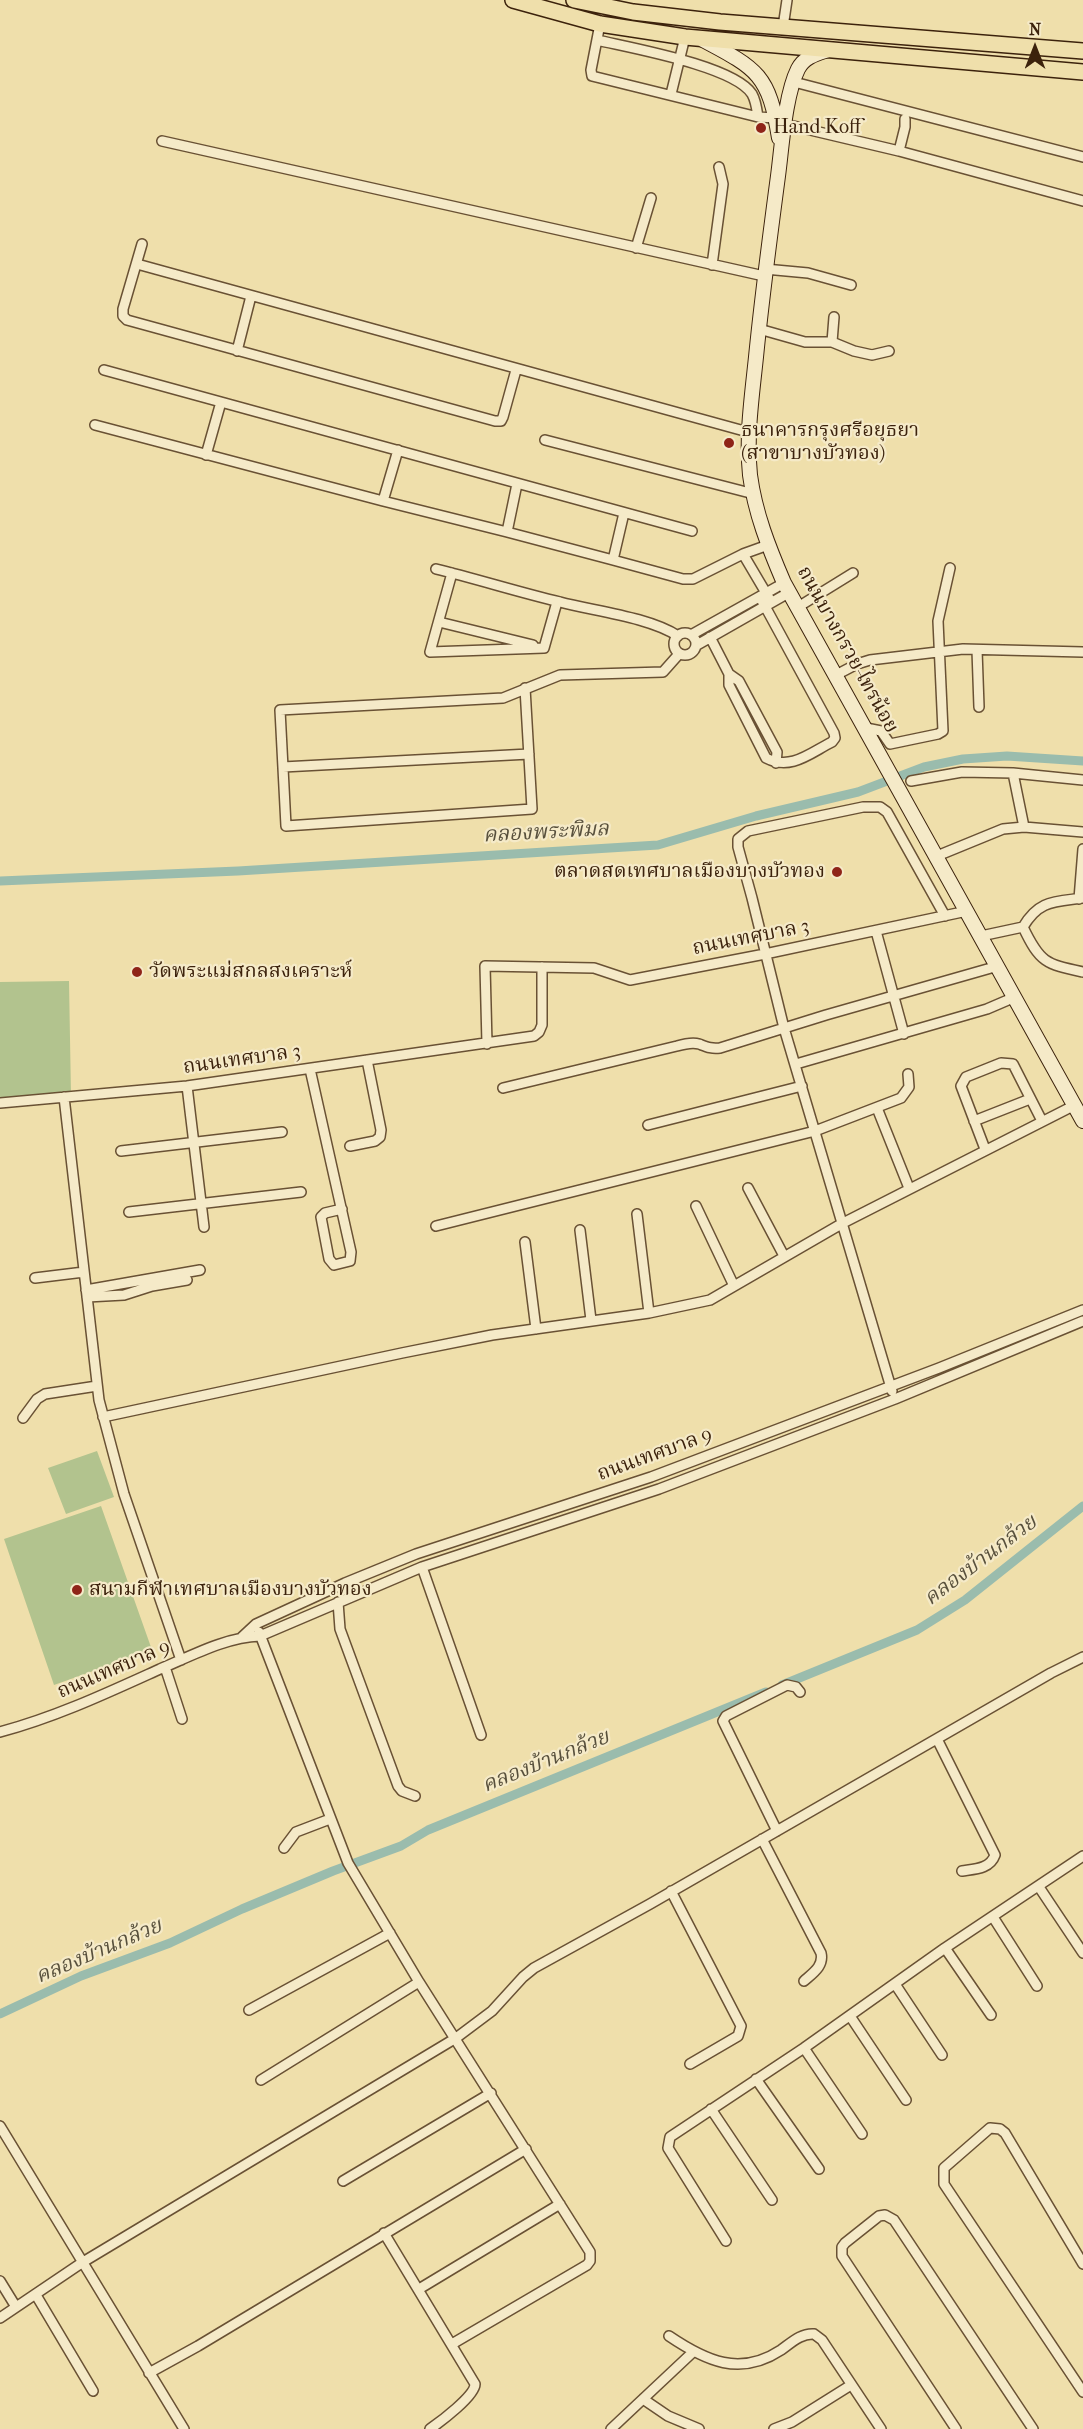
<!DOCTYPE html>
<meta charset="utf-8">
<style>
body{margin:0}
#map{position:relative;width:1083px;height:2429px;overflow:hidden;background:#efdfab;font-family:"IM FELL French Canon",serif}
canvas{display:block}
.north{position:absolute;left:1005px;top:18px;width:60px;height:60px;-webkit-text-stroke:4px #f5eac8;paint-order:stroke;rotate:0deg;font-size:16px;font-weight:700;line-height:24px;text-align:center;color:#3c220c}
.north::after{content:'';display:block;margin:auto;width:21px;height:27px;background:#3c220c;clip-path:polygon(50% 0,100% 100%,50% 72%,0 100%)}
</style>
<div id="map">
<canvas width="1083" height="2429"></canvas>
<div class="north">N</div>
</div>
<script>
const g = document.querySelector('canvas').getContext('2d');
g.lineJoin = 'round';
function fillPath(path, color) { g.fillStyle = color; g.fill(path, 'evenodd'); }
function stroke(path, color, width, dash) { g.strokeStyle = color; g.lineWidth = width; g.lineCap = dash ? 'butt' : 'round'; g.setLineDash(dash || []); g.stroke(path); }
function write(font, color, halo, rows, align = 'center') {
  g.font = font + ' "IM FELL French Canon","Noto Serif Thai",serif'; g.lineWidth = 4.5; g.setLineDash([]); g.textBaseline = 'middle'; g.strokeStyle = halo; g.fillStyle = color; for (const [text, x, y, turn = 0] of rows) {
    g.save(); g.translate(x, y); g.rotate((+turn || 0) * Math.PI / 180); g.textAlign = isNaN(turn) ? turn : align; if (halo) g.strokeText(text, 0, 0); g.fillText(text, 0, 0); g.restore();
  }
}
fillPath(new Path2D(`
 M69,981L71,1096L0,1103V982Z
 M97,1451L114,1497L66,1514L48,1468Z
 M101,1506L152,1650L54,1685L4,1539Z`), '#b2c38e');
stroke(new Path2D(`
 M0,881L238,871L658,845L756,816L858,792L924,767L963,759L1007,756L1083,761
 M782,1685L917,1630L965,1600L1083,1506
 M0,2014L81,1976L170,1943L242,1909L333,1871L401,1846L428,1830L766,1692`), '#9abcad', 9);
const street = new Path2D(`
 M600,24L591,70L592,76L758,117L776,118
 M783,27L787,0
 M597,40C631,48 734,66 752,94C756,101 757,110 758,117
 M794,82L1083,157
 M671,94L685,37
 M785,124L899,151L1083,201
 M162,141L764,276
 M899,151L905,127V119
 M142,244L123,309V316L127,320L495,421H501L503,417L516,370
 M636,248L651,198
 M137,264L748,432
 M712,265L723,184L719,167
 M765,269L808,273L851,285
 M759,329L805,342H832L854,351L872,355L889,351
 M832,342L834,317
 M237,351L251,296
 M104,370L692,531
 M95,425L383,501
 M545,440L754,494
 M398,450L383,501L507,532
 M206,455L221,402
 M517,484L507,532L613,560
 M624,513L613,560L683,579H693L743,554L768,545
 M743,554L769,598
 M436,569C477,579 518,592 560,602C594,611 649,617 678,636
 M452,573L430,652L544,648L557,602
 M798,607L853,573
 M439,622L533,645
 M674 644a11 11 0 1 1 22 0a11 11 0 1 1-22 0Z
 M691,635L784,583
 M710,637L729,674L739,681L777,752L776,763
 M697,645L790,592
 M977,650L979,707
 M729,674V685L766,758C791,771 810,753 832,742L835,738L834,733L760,597
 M836,675L857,664L870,660L963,649L1083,652
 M525,688L532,809L286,826L280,710L503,698L560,675L663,672L679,654
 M866,728L881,731L890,744L938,734L943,731L938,621L950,568
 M283,767L529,754
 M1013,773L1024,827
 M911,781L962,772L1013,773L1083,780
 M937,856L1003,829L1024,827L1083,832
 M1079,899L1083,849
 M1023,927C1040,963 1046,964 1083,972
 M876,931L904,1034
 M981,936L1023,927C1039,900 1054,902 1083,898
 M487,1044L485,966L594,968L630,980L765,954L967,911
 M796,1064L987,1009L1015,997
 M310,1069L351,1252L350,1261L334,1265L329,1259L321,1217L325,1213L342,1209
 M187,1086L204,1227
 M503,1088L677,1046C684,1044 692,1042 699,1044C707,1047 711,1049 720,1048L826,1015L998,966
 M64,1097L99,1400L124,1494L181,1660
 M0,1103L187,1086L534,1036L539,1032L542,1025V967
 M877,1108L909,1188
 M974,1121L1030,1099
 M648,1125L802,1086
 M350,1146L375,1141L380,1137L381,1130L367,1060
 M985,1149L961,1086L966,1077L1001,1063L1013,1064L1042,1121
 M121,1151L282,1132
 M748,1188L784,1256
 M696,1206L734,1286
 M129,1212L301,1192
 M637,1214L649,1313
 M436,1226L815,1131L901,1098L909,1087L908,1074
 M580,1230L591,1320
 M525,1242L536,1329
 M35,1278L84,1272
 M86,1290L200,1270
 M87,1297L124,1295L152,1286L187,1280
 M892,1391L784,1028L752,898L738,847V839L748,831L863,807H880L887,812L945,916
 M103,1417L402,1353L492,1335L649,1313L710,1300L843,1223L1075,1105
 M23,1418L37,1399L45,1394L97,1386
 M422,1567L481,1735
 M338,1602L340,1629L398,1786L402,1791L415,1796
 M259,1632L348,1863L419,1982L590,2252V2261L587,2265L452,2344
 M242,1637L256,1624L345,1583L416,1554L651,1477L939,1368L1083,1310
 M165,1667L182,1719
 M0,1732C56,1717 107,1693 160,1669C191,1656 226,1637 260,1636L422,1567L659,1489L895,1399L1083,1321
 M937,1739L995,1855C990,1869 975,1869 962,1871
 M777,1831L723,1721L726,1716L787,1685L796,1687L800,1692
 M762,1839L821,1953C824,1966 813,1973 804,1981
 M284,1848L296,1832L330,1819
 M1039,1887L1083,1953
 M671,1891L741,2026L738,2036L690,2064
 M993,1917L1037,1986
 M945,1948L991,2015
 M895,1984L942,2055
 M249,2010L390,1933
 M850,2016L906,2100
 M804,2048L862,2134
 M756,2079L819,2169
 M261,2080L419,1982
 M711,2109L772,2200
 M0,2126L184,2429
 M343,2181L491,2093
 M384,2233L475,2384C475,2396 440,2422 430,2429
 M726,2241L668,2148L670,2137L804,2048L945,1948L1083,1856
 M1083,2264L1005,2133L1000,2129L990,2128L944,2168V2184L1083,2392
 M0,2281L16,2307
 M419,2289L560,2204
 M36,2295L93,2391
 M0,2318L83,2262L456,2038L492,2011L523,1977L534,1968L650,1904L1051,1673L1083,1657
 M669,2336C706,2361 740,2377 781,2350C791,2343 801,2333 814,2334L822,2340L881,2429
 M149,2373L198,2346L526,2149
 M643,2399L668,2416L699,2429
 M611,2429L693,2352
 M774,2429L792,2422L851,2385
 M956,2429L842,2256V2247L845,2243L879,2216L885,2215L894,2220L1033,2429`);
const secondary = new Path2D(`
 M703,40C758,69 769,75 779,138
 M828,50C816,54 804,57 798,69C785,95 782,146 778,176C770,236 762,296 756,357C752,396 746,435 750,475C755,513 769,548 784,583L1083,1121`);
const primary = new Path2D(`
 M513,0L600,24L685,37L1083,72
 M574,0L633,12L720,22L1083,51`);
stroke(street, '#695134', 12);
stroke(secondary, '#3c220c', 16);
stroke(primary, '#3c220c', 18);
stroke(street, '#f5eac8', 9);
stroke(secondary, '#f5eac8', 14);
stroke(primary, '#efdfab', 15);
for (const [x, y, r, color] of [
 [761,128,6,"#8f2418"],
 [729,443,6,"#8f2418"],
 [837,872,6,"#8f2418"],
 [137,972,6,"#8f2418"],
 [77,1590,6,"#8f2418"]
]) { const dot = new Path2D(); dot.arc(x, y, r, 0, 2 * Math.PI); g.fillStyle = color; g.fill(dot); stroke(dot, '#f5eac8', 2); }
write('20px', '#3c220c', '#f5eac8', [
 ["Hand Koff",773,128],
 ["ธนาคารกรุงศรีอยุธยา",741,431],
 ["(สาขาบางบัวทอง)",741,454],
 ["ตลาดสดเทศบาลเมืองบางบัวทอง",825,872,"right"],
 ["วัดพระแม่สกลสงเคราะห์",149,972],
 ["สนามกีฬาเทศบาลเมืองบางบัวทอง",89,1590]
], 'left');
write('20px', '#3c220c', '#f5eac8', [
 ["ถนนบางกรวย-ไทรน้อย",847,650,61],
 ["ถนนเทศบาล 3",751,938,-11],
 ["ถนนเทศบาล 3",242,1060,-8],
 ["ถนนเทศบาล 9",655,1455,-20],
 ["ถนนเทศบาล 9",114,1670,-23]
]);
write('italic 21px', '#58503c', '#f5eac8', [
 ["คลองพระพิมล",546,833,-3],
 ["คลองบ้านกล้วย",981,1561,-37],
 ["คลองบ้านกล้วย",546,1762,-22],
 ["คลองบ้านกล้วย",99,1952,-23]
]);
</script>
